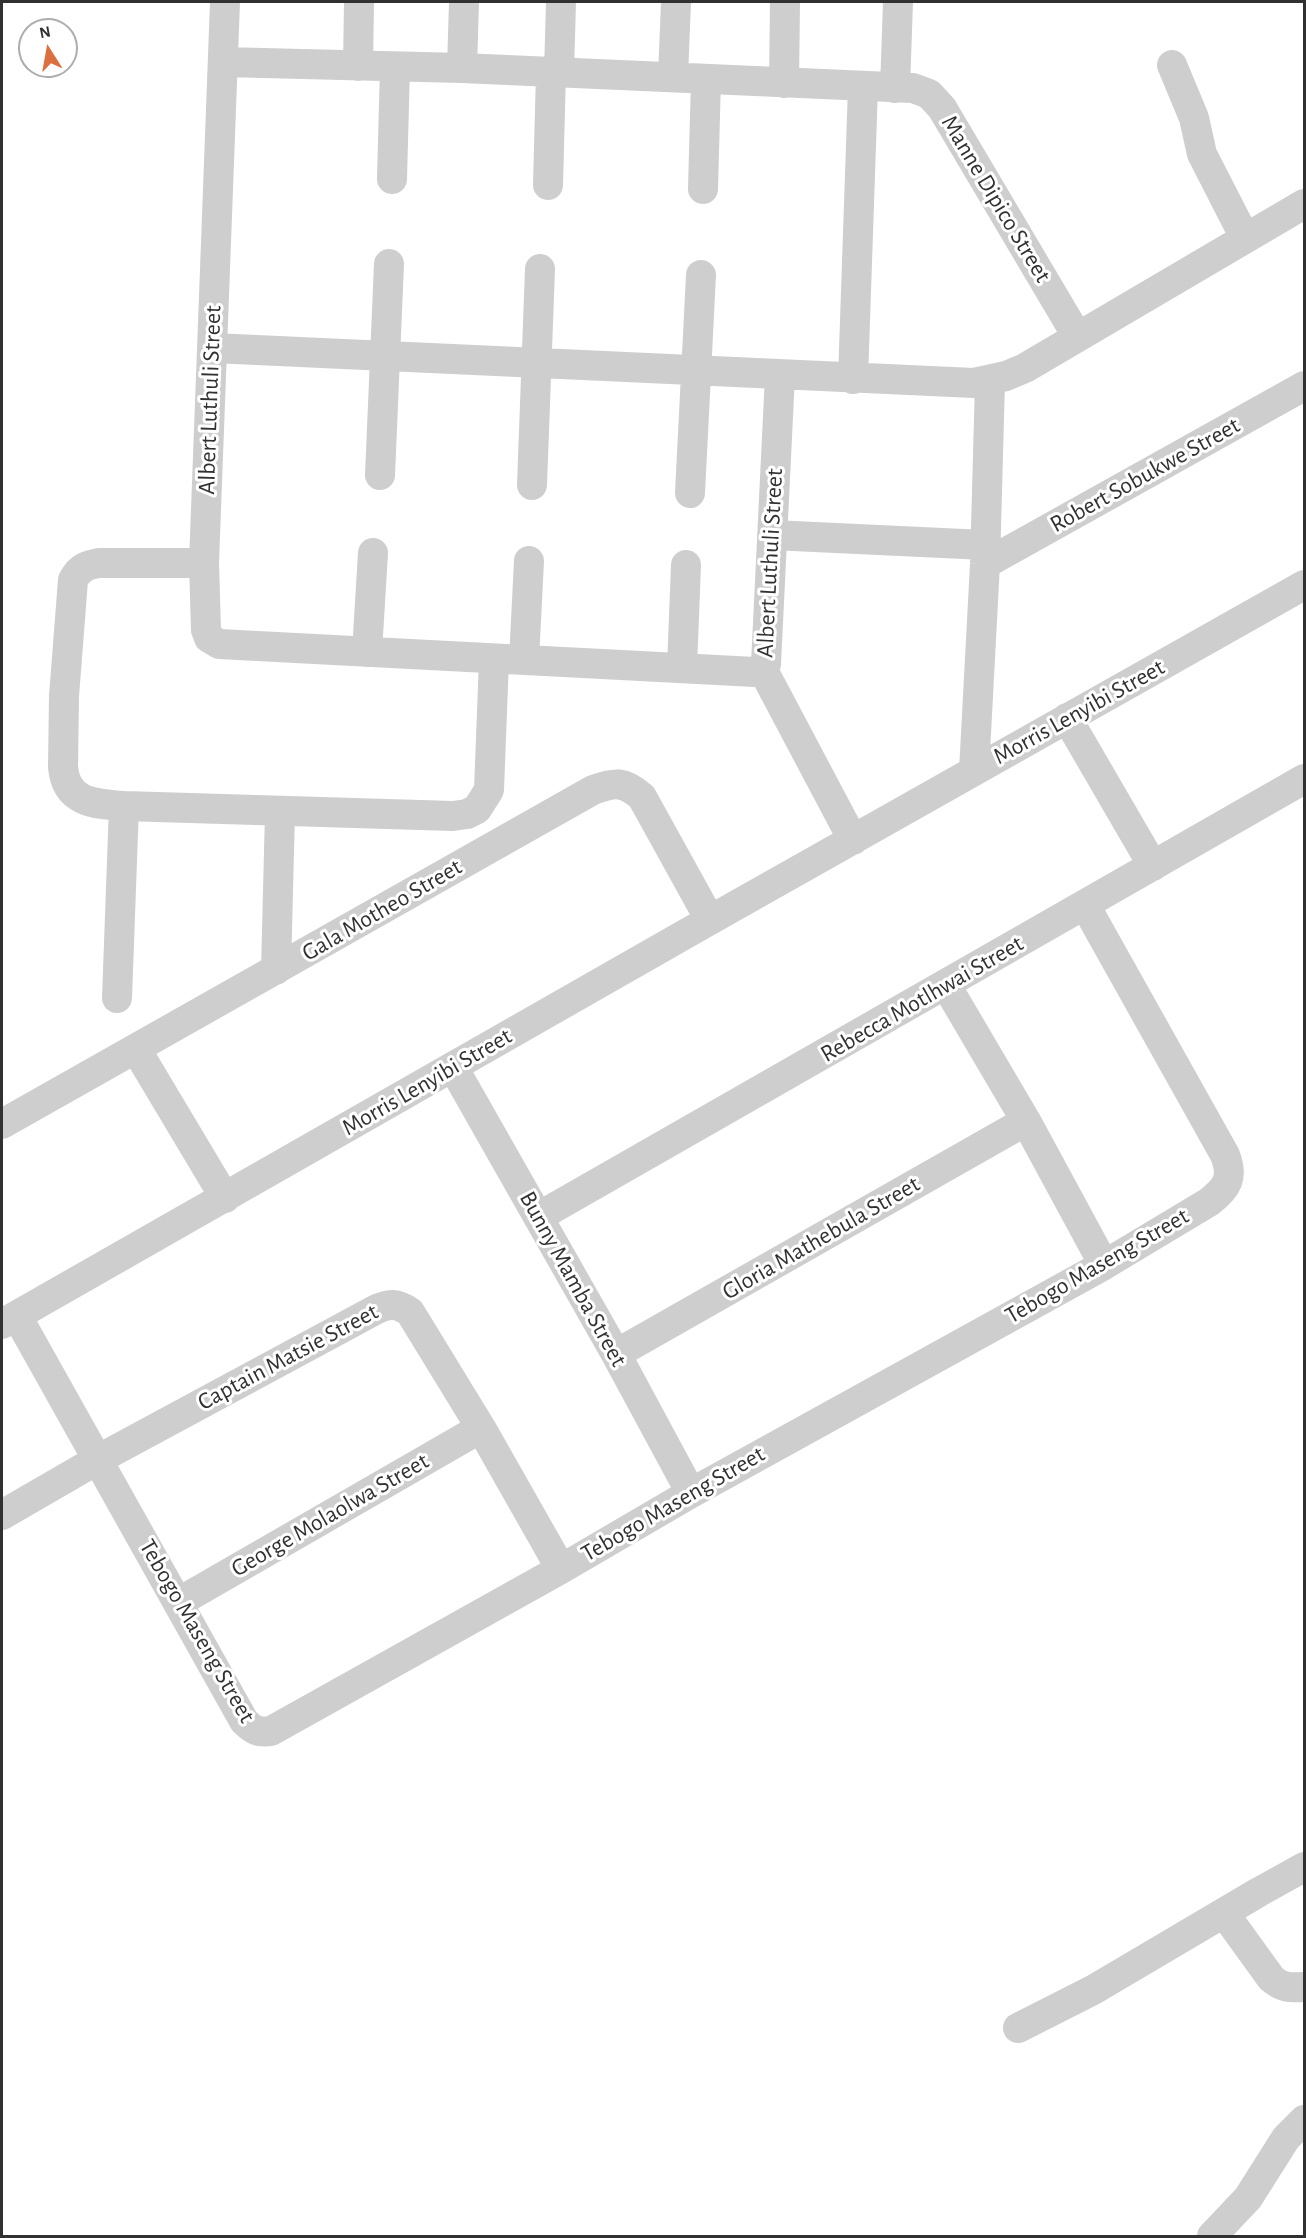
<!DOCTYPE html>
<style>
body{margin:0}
#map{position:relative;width:1306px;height:2238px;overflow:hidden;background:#fff;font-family:"Alegreya Sans",sans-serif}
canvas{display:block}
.frame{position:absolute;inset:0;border:3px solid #313131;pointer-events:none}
.north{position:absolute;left:18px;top:18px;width:60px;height:60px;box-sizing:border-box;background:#fff;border:2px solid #adadad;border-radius:50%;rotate:349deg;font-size:16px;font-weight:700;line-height:24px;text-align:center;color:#313131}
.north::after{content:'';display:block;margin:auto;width:21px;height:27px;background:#dc703f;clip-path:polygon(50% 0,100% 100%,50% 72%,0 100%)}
</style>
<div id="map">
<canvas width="1306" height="2238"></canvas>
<div class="frame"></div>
<div class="north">N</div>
</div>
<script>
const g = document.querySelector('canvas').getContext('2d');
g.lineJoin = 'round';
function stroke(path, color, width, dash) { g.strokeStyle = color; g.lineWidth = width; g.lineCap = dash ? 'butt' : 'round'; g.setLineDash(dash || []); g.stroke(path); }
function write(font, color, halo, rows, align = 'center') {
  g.font = font + ' "Alegreya Sans",sans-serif'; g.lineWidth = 6; g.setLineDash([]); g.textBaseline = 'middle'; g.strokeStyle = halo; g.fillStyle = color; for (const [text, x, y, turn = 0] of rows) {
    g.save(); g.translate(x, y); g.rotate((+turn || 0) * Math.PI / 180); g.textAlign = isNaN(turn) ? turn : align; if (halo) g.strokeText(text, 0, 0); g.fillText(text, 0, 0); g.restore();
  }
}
stroke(new Path2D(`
 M225,2L204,563L206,630L209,638L219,644L755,672L763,670L766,664L780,375
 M223,62L462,68L913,88L929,94L942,108L1077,336
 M1172,65L1194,118L1202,154L1245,238
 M358,66L359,2
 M462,68L464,2
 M559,72L561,2
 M673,77L676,2
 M784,83L785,2
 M895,88L898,2
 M392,179L395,67
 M548,185L551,72
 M703,189L706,79
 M213,348L974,383L1006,376L1025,368L1304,204
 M853,379L863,87
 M380,475L389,264
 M532,485L540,269
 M690,493L701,275
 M772,535L985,545
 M204,563H99C87,565 79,568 73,580L64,696L63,767C66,803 95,804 124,806L453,816L467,814L477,809L489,790L494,659
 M985,564L1304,386
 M367,652L373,553
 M524,660L529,561
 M682,668L686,565
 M763,670L853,840
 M1067,718L1153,866
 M974,771L985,564L990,381
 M276,970L280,812
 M946,985L1026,1121L1104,1265
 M117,998L124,806
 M136,1049L225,1198
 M453,1067L616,1354L691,1493
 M2,1124L593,790C615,782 624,781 642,797L710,920
 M538,1217L1304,779
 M17,1316L244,1721C253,1730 258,1733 271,1731L561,1569L691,1493L1104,1265L1209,1202C1227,1188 1234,1178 1225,1155L1085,905
 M2,1324L710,920L1304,585
 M616,1354L1026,1121
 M2,1515L97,1460L375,1310C389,1303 397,1303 410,1312L481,1428L561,1569
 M179,1602L481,1428
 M1224,1913L1271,1978C1282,1988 1290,1988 1304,1987
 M1018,2028L1093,1990L1259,1892L1304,1867
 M1212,2236L1248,2198L1286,2138L1304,2120`), '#cecece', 30);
write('24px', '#313131', '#fff', [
 ["Manne Dipico Street",996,199,59],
 ["Albert Luthuli Street",210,400,-88],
 ["Robert Sobukwe Street",1145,475,-29],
 ["Albert Luthuli Street",770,563,-87],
 ["Morris Lenyibi Street",1079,712,-29],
 ["Gala Motheo Street",382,910,-30],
 ["Rebecca Motlhwai Street",922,999,-30],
 ["Morris Lenyibi Street",427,1082,-30],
 ["Gloria Mathebula Street",821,1238,-30],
 ["Tebogo Maseng Street",1097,1266,-30],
 ["Bunny Mamba Street",573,1279,61],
 ["Captain Matsie Street",288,1357,-28],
 ["Tebogo Maseng Street",673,1504,-30],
 ["George Molaolwa Street",330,1515,-30],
 ["Tebogo Maseng Street",197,1631,60]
]);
</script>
